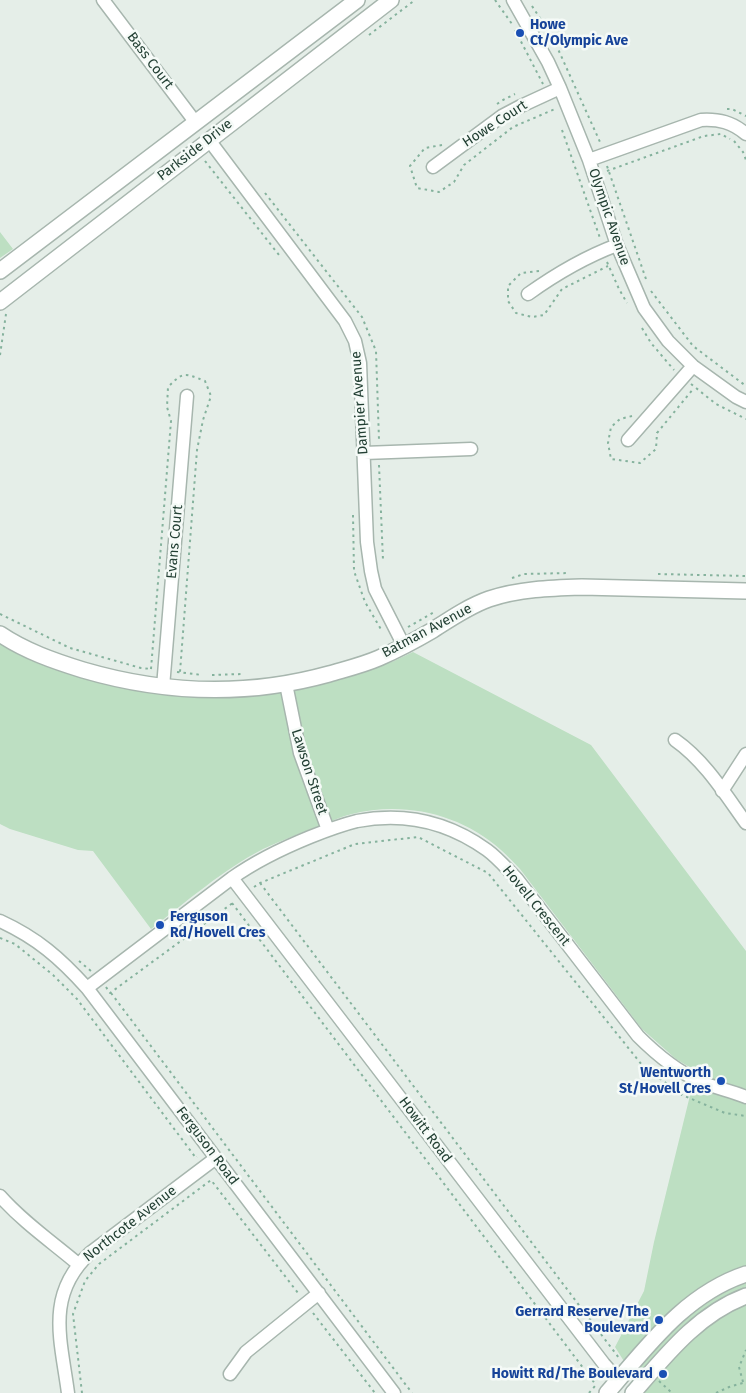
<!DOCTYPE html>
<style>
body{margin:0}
canvas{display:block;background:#e5eee8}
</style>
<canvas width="746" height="1393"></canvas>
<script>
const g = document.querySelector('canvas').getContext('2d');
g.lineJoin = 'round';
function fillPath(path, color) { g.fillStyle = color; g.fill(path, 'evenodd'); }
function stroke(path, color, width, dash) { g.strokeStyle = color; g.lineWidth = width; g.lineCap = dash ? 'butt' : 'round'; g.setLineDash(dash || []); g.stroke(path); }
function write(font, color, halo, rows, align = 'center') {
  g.font = font + ' "Fira Sans",sans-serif'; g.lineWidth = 5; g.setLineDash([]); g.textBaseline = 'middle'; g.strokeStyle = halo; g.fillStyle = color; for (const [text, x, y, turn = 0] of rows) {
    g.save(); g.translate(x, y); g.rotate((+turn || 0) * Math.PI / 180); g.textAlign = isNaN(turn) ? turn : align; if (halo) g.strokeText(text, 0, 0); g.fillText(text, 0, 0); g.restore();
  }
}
fillPath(new Path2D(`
 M0,232L13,249L0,258Z
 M0,642L83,678L170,696H258L352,676L394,661L413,652L591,745L746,951V1393H644L615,1347L644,1291L654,1242L696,1071L676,1059L642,1029L520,869C514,863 508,856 501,850C461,814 404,801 352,814C339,817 327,823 316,827C298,834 280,841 263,849C224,869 186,902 151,929L93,851L78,850L10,829L0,824Z`), '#bddfc2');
const minor = new Path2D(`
 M103,0L196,123
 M513,0L548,62L560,88L589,160L617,245L644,308L668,341L693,366L736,397L746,402
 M209,140L345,321L355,341L360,363L367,542L371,571L375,589L404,646
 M589,160L701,120C719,119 732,122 746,134
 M433,167L502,116L521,106L560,88
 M528,294C556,274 585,257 617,245
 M628,440L693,366
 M364,453L471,449
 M286,684L300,753L328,830
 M163,687L187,396
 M675,740C705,761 725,794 746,823
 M722,791L746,754
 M232,878L604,1364L618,1380
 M0,921C37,938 60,958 87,988L394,1393
 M87,988L232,878C256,861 283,848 310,837C325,831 341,825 357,821C404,812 448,822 487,850C498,858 507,869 517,879L638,1036C657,1055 676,1071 701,1082C716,1088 732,1091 746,1097
 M0,1196C23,1222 52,1242 78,1264
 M230,1374L246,1352L319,1293
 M68,1393C61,1340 45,1295 90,1253L216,1158`);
const tertiary = new Path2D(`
 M0,271L357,0
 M0,302L391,0
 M0,634C25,651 54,661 83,670C165,694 246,697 329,674C346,669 363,665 379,658C397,650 416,640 433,630C450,619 469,606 489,599C519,589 551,588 582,587L746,591
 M607,1393C647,1347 685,1294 746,1274
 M633,1393C666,1355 698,1314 746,1296`);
stroke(minor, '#a7b6ae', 15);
stroke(tertiary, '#a7b6ae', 18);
stroke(new Path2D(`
 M495,0L512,24
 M532,6L553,38L600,142
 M515,30L543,84
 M369,35L415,0
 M497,104L503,100L515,94
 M727,109H732L746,116
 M562,130L600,238
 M734,141L743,152L746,160
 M442,145L425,148L410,166L417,188L439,192L454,182L464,165L513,127L555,109
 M205,161L279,255
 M607,166L647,282
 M607,171L704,136L721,134L730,139
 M265,193L362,317L376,351L379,440
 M607,262L619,289L627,303
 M539,271L521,273L508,286V301L516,313L532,317L544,315L562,289L608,266
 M651,291L693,346L746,386
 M642,328L651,343L674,370
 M0,355L6,314
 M691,384L716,404L746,419
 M632,416L620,419L611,427L608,443L611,459L640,463L656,449L657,433L694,388
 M379,465L383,560
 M353,515L354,571L365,602L382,631
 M658,574L746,576
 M512,578L524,574L569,573
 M0,614L70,648L141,668L152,669
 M408,627L436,611
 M151,669L171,421L167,407L168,387C184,371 184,373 205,381L211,396L203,420L197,450L180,672
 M177,672L202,675
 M212,675L242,674
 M260,883L619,1358
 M254,887L260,883L355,844L418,837L488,873L642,1065L682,1095L725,1113L746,1116
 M232,903L596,1385
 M0,938L15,944L53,975L77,999L196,1158L197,1157
 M79,961L91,971
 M106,987L110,993L234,902
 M111,993L412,1393
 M313,1313L375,1393
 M659,1381L672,1393
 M743,1382L739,1367L746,1350
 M82,1393L73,1314L85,1281L99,1264L211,1180L298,1293
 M589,1393L595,1386
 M716,1393L729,1387L746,1382`), '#85b29d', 2, [2.5, 4]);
stroke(minor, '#fff', 12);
stroke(tertiary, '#fff', 15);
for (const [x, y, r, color] of [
 [520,33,5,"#1a4fb4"],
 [160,925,5,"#1a4fb4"],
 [721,1081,5,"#1a4fb4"],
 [659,1320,5,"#1a4fb4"],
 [663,1374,5,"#1a4fb4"]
]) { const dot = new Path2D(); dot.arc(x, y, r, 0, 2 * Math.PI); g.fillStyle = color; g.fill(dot); stroke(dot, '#f5faf7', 2); }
write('bold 14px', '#164399', '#f5faf7', [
 ["Howe",530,25,"left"],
 ["Ct/Olympic Ave",530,41,"left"],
 ["Ferguson",170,917,"left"],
 ["Rd/Hovell Cres",170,933,"left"],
 ["Wentworth",711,1073],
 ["St/Hovell Cres",711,1089],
 ["Gerrard Reserve/The",649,1312],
 ["Boulevard",649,1328],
 ["Howitt Rd/The Boulevard",653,1374]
], 'right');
write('14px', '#234034', '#f5faf7', [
 ["Bass Court",150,61,53],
 ["Howe Court",495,124,-33],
 ["Parkside Drive",195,150,-38],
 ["Olympic Avenue",609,217,71],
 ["Dampier Avenue",360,403,-94],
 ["Evans Court",175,542,-85],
 ["Batman Avenue",427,631,-28],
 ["Lawson Street",309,772,72],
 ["Hovell Crescent",536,906,51],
 ["Howitt Road",425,1130,53],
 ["Ferguson Road",207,1146,53],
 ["Northcote Avenue",130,1224,-38]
]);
</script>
